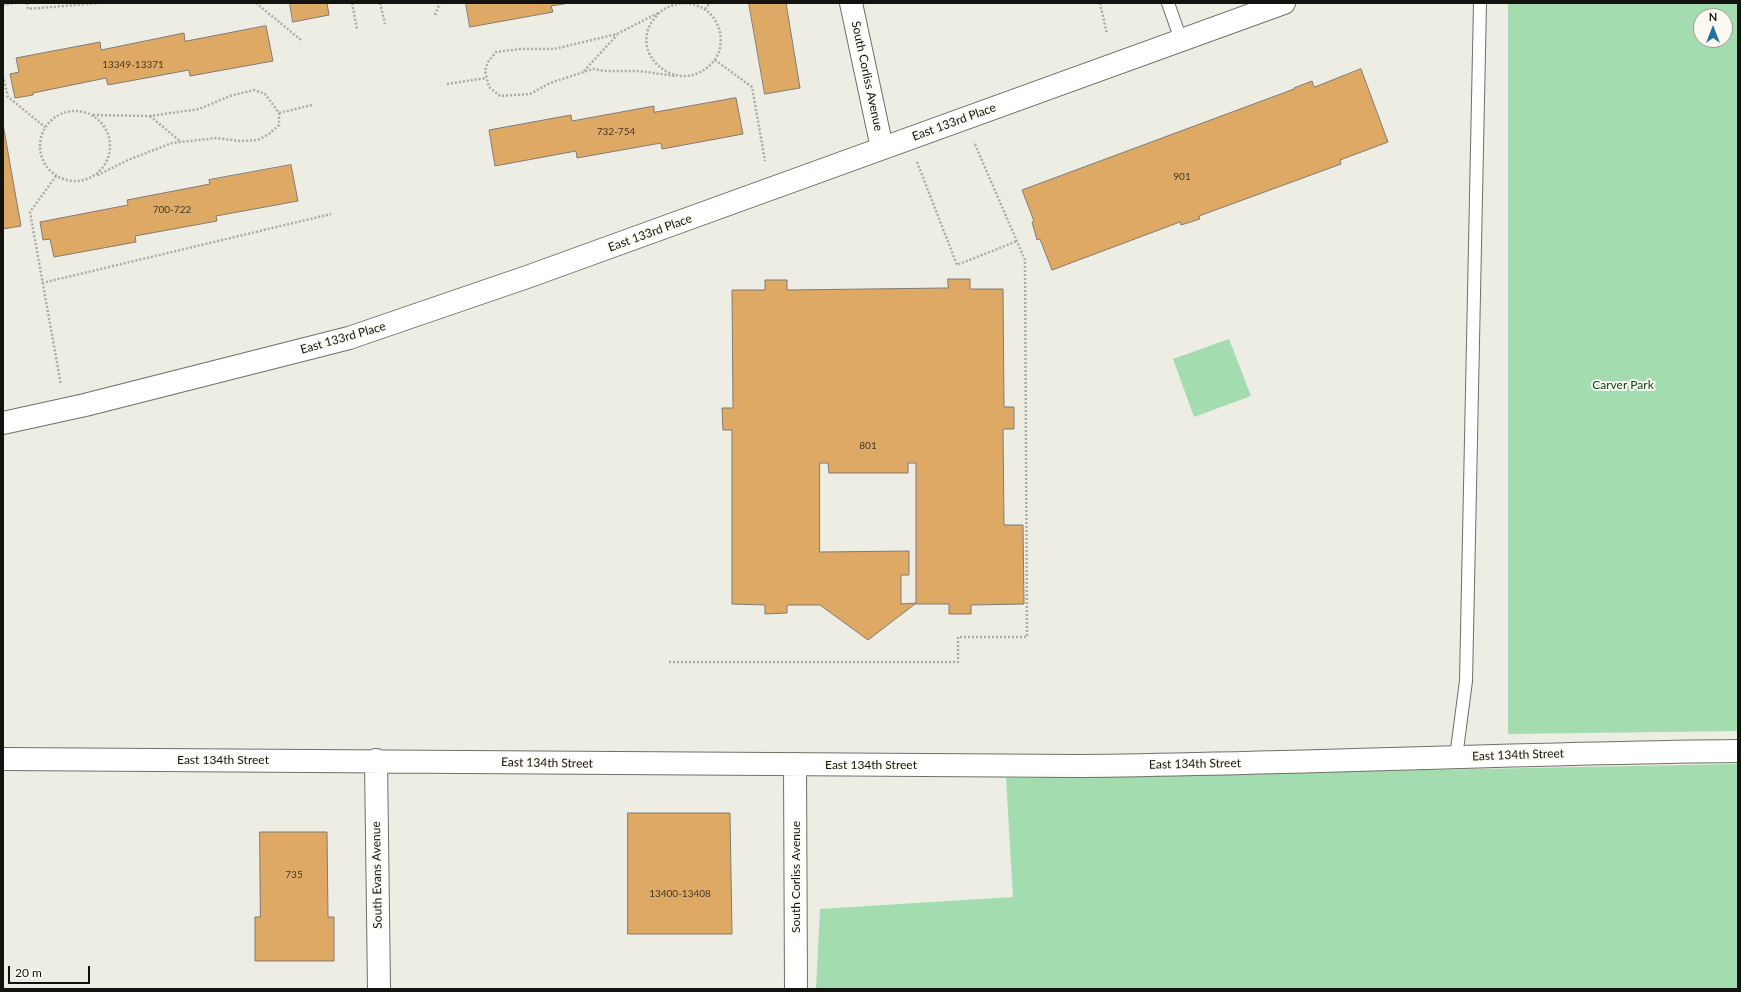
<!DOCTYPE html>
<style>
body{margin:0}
#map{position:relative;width:1741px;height:992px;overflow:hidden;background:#eeede4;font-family:Lato,sans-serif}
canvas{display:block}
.frame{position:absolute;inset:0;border:4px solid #12120f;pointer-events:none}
.north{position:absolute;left:1693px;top:8px;width:40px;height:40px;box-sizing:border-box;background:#fcfaf2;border:1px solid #9e9d97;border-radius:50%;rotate:0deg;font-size:11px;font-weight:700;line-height:16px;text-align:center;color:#12120f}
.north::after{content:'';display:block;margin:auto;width:14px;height:18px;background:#2271a3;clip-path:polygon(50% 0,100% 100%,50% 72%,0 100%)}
.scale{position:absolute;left:8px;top:966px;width:82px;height:18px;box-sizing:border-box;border:2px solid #12120f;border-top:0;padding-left:5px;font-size:12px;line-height:14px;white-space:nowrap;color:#12120f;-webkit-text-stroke:3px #fcfaf2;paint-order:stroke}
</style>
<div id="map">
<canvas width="1741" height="992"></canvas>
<div class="frame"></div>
<div class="north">N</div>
<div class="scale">20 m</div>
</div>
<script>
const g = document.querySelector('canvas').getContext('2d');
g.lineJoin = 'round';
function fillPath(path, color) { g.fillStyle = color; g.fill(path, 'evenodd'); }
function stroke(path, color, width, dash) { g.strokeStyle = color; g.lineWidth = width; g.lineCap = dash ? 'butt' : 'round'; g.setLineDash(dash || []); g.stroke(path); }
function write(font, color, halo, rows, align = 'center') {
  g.font = font + ' Lato,sans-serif'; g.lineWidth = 4; g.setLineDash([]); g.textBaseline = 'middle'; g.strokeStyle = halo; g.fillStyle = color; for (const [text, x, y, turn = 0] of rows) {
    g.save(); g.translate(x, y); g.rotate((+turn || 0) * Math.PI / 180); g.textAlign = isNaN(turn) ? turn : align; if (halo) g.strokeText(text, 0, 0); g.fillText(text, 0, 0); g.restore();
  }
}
fillPath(new Path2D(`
 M1508,3H1738V731L1508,734ZM1701,16H1725V40H1701Z
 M1229,339L1251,396L1194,417L1173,359Z
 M1738,764V989H816L820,909L1013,897L1006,778Z`), '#a2dcaf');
const building = new Path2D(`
 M290,3H327L329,15L293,22Z
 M466,3H569L551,6L553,12L470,27Z
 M749,3H786L800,88L765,94Z
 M266,26L273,61L190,76L189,70L108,85L106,78L33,93V95L15,98L10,74L19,72L16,58L100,42L101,50L184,33L185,41Z
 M1361,69L1388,142L1340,160L1341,164L1199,216L1200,219L1181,225L1180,222L1052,270L1040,239L1037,240L1032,222L1034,221L1022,190L1294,89V88L1312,81L1314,87Z
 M736,98L743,134L662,149L661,143L577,158L576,151L495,166L489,130L571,115L572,121L654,106V112Z
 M3,124L21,226L3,229Z
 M291,165L298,201L216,216L217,221L135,236L136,242L54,257L50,239L43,240L40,222L128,205L127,200L210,184L209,180Z
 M948,279H970V289H1003L1004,407H1014V429H1003L1004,525H1023L1024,604L971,605V614H949V604H915L868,640L820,605H787V613L765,614V605L732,604V430H723L722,408H733L732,290H765V280H787V290L948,288ZM820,463H828L829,473H908V463H916V603L901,604V575H909V551L820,552Z
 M628,813H730L732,934H628Z
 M260,832H327L328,917H334V961H255V917H260Z`);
fillPath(building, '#dda965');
stroke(building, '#807b75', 1);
const lane = new Path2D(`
 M1168,3L1181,40
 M1456,757L1466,681L1480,3`);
const street = new Path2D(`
 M851,3L882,148
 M3,423L85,405L349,338L527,277L1284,3
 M3,759L1078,766C1298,764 1518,753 1738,751
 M376,760L379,989
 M795,764L796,989`);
stroke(lane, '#706f67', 14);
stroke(street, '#706f67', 24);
stroke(new Path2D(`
 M27,3L28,9L99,3
 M256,3L301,40
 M352,3L357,29
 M380,3L385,24
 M685,3C672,4 662,8 654,19C626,55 681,99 713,62C726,47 722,22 706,10C700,6 693,4 686,3
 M1100,3L1107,34
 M3,5L13,3
 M705,9L710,3
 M658,13L617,34L554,49H520L496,52L488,62L485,71L489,87L500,96L530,94L550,83L593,69L606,71H639L675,76
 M435,15L440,3
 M715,60L752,87L765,161
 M584,71L617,35
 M3,76L8,97L45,127
 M447,84L486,78
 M40 146a35 35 0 1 1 70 0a35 35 0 1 1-70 0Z
 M279,113L312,105
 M93,115L150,116L199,109L230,96L254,90L265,94L271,102L279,113V125L269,134L258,140L240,141L217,138L172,143L128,160L96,176
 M150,116L181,142
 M917,162L957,265L1017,241
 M56,176L30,212L61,385
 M42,283L331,214
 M669,662H958V637H1027L1025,260L974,142`), '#acaba4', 2.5, [2, 2]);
stroke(lane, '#fff', 12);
stroke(street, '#fff', 22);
write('10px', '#453824', null, [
 ["13349-13371",133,65],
 ["732-754",616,132],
 ["901",1182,177],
 ["700-722",172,210],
 ["801",868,446],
 ["735",294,875],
 ["13400-13408",680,894]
]);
write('12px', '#12120f', '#fcfaf2', [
 ["South Corliss Avenue",867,76,78],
 ["East 133rd Place",954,122,-20],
 ["East 133rd Place",650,233,-20],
 ["East 133rd Place",343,338,-16],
 ["East 134th Street",1518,755,-2],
 ["East 134th Street",223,760],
 ["East 134th Street",547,763,1],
 ["East 134th Street",1195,764,-1],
 ["East 134th Street",871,765],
 ["South Evans Avenue",377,875,-91],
 ["South Corliss Avenue",796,877,-90]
]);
write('12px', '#0a411f', '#fcfaf2', [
 ["Carver Park",1623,385]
]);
</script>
